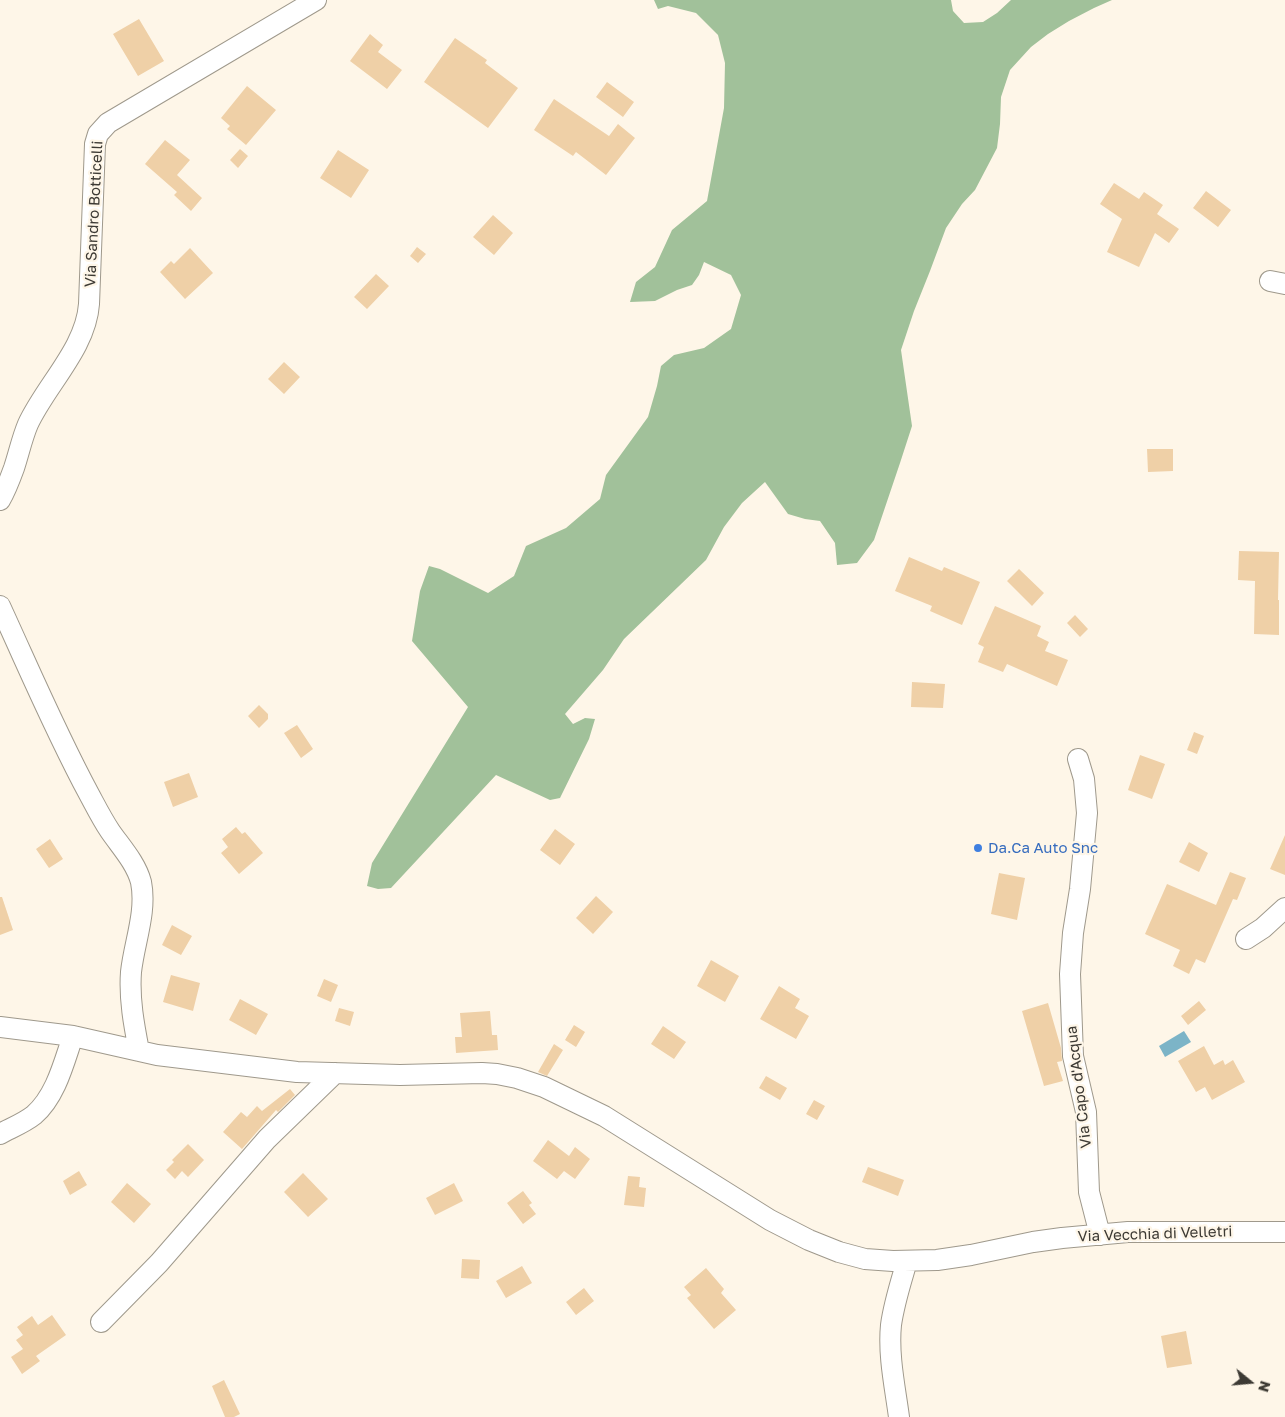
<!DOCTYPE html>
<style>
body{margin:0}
#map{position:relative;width:1285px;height:1417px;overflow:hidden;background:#fef6e8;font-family:"Golos Text",sans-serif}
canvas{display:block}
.north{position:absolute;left:1225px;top:1357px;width:50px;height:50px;-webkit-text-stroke:4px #fef6e8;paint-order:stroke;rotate:107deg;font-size:14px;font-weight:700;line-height:20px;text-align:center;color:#3d3a34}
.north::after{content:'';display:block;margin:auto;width:18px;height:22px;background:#3d3a34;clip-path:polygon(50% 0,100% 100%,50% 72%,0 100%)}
</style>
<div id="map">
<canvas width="1285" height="1417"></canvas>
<div class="north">N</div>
</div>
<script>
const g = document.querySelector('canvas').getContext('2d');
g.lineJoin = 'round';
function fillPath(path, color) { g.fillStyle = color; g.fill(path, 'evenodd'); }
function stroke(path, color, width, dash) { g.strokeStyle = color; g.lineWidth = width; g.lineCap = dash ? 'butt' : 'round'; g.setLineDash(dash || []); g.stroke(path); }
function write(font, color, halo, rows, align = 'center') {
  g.font = font + ' "Golos Text",sans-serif'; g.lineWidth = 4.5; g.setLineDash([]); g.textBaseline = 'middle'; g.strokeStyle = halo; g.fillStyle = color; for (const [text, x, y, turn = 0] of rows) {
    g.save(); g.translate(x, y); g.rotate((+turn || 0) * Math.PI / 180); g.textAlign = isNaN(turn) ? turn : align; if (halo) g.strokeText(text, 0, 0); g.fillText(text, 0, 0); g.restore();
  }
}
fillPath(new Path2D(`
 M654,0H951L953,11L964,23L983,22L997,13L1011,0H1112L1094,8L1069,21L1048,34L1031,47L1010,70L1001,97L1000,124L997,148L975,190L962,204L946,228L930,271L914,311L901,350L912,426L900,463L874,540L857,563L837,565L835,543L820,521L805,519L788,514L765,482L742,503L724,527L706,560L624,639L603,670L565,714L573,724L585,718L595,719L589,739L560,798L550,800L496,775L391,888L378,889L367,886L372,863L468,707L412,641L420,591L429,566L440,569L488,593L514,576L526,546L566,528L600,499L606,475L648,417L657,386L661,366L674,355L704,348L731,329L741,295L731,275L704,262L699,275L692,285L677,290L655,301L630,302L636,282L655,267L672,230L707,201L724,108L725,63L718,35L696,13L668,6L658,9Z`), '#a1c19a');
fillPath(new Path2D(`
 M1184,1031L1191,1042L1165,1057L1159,1046Z`), '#7cb4c7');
fillPath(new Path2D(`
 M139,19L164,61L138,76L113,34Z
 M370,34L383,45L378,52L402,70L387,89L350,61Z
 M455,38L487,60L485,63L518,88L488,128L424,82Z
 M607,82L634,102L623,117L596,97Z
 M247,86L276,110L246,145L227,129L230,126L221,118Z
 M554,99L609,136L618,124L635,138L606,175L576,152L573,156L534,130Z
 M165,140L190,160L177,175L202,198L191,211L174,195L177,192L145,164Z
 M240,149L248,156L238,168L230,160Z
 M338,150L369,170L351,198L320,178Z
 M1114,183L1139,199L1144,192L1163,205L1157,214L1179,229L1169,243L1155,233L1139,267L1107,252L1122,219L1100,204Z
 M1206,191L1231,210L1218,227L1193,208Z
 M493,215L513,233L494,255L473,237Z
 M417,247L426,254L418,263L410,256Z
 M190,248L213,273L185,299L160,272L171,261L174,264Z
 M376,274L389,286L367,309L354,297Z
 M284,362L300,377L284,394L268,379Z
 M1147,449H1173V471L1148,472Z
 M1239,551L1279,552L1278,600H1279V635L1254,634L1255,581L1238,580Z
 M909,557L942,571L944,567L980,582L962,625L930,611L932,606L895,591Z
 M1019,569L1044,593L1032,606L1007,581Z
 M995,606L1041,626L1037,636L1049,642L1045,651L1068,660L1057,686L1007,664L1003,672L978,662L984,647L978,644Z
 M1075,615L1088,629L1080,637L1067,623Z
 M912,682L945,684L943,708L911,707Z
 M259,705L268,714V719L259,728L248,716Z
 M297,725L313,749L301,758L284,733Z
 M1194,732L1204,736L1197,754L1187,750Z
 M1140,755L1165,764L1152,799L1128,790Z
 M189,773L198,797L173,807L164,782Z
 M236,827L242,834L245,832L263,853L239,874L221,853L228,847L222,839Z
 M555,829L575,844L560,865L540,850Z
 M1285,835V875L1270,869Z
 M50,839L63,859L49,868L36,849Z
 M1189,842L1208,853L1199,872L1179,862Z
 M1230,872L1246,878L1237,900L1233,899L1205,963L1196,959L1189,974L1173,966L1180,950L1145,934L1167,884L1216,905Z
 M999,873L1025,878L1017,920L991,914Z
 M596,896L613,912L593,934L576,918Z
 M0,897H2L13,930L0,935Z
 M172,925L192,936L181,955L162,945Z
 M711,960L739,976L725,1002L697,986Z
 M171,975L200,983L193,1011L163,1002Z
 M324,979L338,985L331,1002L317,996Z
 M779,986L800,999L795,1008L809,1016L796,1039L760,1019Z
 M240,999L268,1014L256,1035L229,1020Z
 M1199,1001L1206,1010L1188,1025L1181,1016Z
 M1048,1003L1061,1048L1062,1061L1057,1062L1063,1081L1044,1086L1022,1011Z
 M339,1008L354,1012L350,1026L335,1021Z
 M490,1011L492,1035H497L498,1050L456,1053L455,1037H462L460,1013Z
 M574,1025L585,1032L576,1047L565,1040Z
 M663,1026L686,1042L674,1059L651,1044Z
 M554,1044L563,1050L547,1076L538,1072Z
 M1204,1046L1214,1065L1223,1060L1225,1065L1233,1060L1245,1082L1212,1100L1205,1087L1196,1092L1178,1061Z
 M766,1076L787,1088L780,1100L759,1088Z
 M290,1089L295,1095L278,1112L276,1110L242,1149L223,1132L241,1112L247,1117L257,1106L262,1111Z
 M814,1100L825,1106L817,1120L806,1114Z
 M548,1140L569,1156L575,1147L590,1159L575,1179L564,1171L557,1179L533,1161Z
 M188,1144L204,1160L188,1177L182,1171L175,1179L166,1170L174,1162L172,1160Z
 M868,1167L904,1180L898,1196L862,1182Z
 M79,1171L87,1185L70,1195L63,1181Z
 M303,1173L328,1199L308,1217L284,1192Z
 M628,1176L640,1177L639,1187L646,1188L644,1207L624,1205Z
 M127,1183L151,1204L134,1223L111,1202Z
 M454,1183L463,1201L435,1215L426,1198Z
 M523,1191L532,1203L529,1205L536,1214L523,1224L507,1203Z
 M462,1259L480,1260L479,1279L461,1278Z
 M522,1266L532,1283L506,1298L496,1281Z
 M706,1268L724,1289L721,1293L736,1310L714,1329L687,1298L691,1295L684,1287Z
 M584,1288L594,1301L576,1315L566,1302Z
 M52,1315L66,1335L36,1356L40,1361L22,1374L11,1357L23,1349L16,1340L23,1335L17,1327L32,1316L38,1325Z
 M1186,1331L1192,1364L1167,1368L1161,1336Z
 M224,1380L240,1414L234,1417H225L212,1386Z`), '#efd0a7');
const minor = new Path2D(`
 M1270,281L1285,284
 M0,500C6,490 10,479 14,468C19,453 22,438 28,424C46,385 86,348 89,304L95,144L98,134L108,123L316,0
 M0,606C29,669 56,733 89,794C96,807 102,819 110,831C121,847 136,863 141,882C147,912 134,943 131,972C129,999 134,1025 139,1051
 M1078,759L1084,779L1087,813L1080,889L1073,933L1070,974L1073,1056L1086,1112L1089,1192L1100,1235
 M1246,939L1263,928L1285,908
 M0,1027L73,1036L157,1055L297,1072L400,1075L482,1073L497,1074L517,1078L544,1087L604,1116L770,1220L809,1240L839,1252L865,1259L893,1261L937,1260L971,1255L1033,1242L1062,1238L1128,1232H1285
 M0,1134C11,1128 24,1123 34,1115C56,1096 64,1062 73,1036
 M101,1322L159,1263L267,1139L335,1073
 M899,1417C895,1387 888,1355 891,1325C894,1303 901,1282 907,1261`);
stroke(minor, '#9f998c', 22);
stroke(minor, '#fff', 20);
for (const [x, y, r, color] of [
 [978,848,5,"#3f7fe0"]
]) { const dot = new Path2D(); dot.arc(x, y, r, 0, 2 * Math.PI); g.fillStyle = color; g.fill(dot); stroke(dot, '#fef6e8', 2); }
write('15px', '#3d3a34', '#fef6e8', [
 ["Via Sandro Botticelli",94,214,-87],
 ["Via Capo d'Acqua",1079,1087,-97],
 ["Via Vecchia di Velletri",1155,1234,-2]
]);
write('15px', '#366cbe', '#fef6e8', [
 ["Da.Ca Auto Snc",988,848]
], 'left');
</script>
